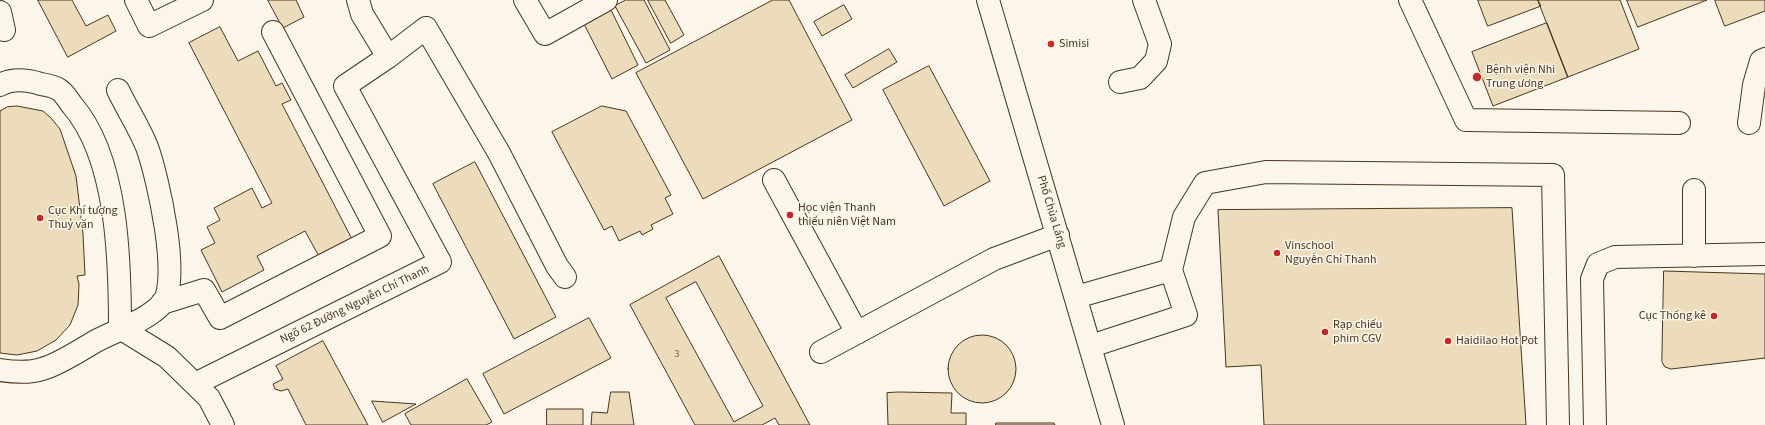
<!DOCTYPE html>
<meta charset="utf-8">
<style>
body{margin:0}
canvas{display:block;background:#fbf6e9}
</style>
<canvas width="1765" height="425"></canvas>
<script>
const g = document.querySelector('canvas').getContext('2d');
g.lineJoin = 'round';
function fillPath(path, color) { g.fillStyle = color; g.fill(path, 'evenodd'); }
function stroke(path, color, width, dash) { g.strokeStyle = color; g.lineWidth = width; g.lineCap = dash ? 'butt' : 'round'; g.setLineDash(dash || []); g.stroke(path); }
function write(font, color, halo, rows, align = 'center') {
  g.font = font + ' "Source Sans 3",sans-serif'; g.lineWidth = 3; g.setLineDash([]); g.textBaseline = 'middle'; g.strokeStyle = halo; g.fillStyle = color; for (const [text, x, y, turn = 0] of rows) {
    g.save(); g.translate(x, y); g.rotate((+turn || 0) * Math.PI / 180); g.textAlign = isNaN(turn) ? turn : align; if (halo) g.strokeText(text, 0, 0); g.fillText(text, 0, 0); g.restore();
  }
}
const building = new Path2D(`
 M38,0H72L86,26L108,15L116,31L68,57Z
 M268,0H296L304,17L283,28Z
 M626,0H644L670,50L646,63L615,6Z
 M648,0H665L684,35L671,43Z
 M773,0H789L852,120L703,199L636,73Z
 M1478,0H1538L1541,6L1488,26Z
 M1538,0H1620L1639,49L1568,77Z
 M1627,0H1707L1638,27Z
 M1715,0H1765V11L1725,26Z
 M844,5L852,19L822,36L814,22Z
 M610,8L638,65L612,79L583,22Z
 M1547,23L1568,77L1493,106L1472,52Z
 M220,27L238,61L258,51L276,86L282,83L291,100L282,104L354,243L321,260L305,231L257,256L264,270L222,292L201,250L215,243L207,227L220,220L214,208L252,188L262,208L272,203L189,43Z
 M889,49L897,62L853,88L845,75Z
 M929,66L990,181L944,206L883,90Z
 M17,106L43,111L51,118L60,129L76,176L83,234L85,275L77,276L79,284L78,305L70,325L56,340L37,351L17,355L0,353V111L7,107Z
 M602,106L626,111L671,195L665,198L673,214L651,225L653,229L642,235L640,231L619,241L612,226L604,230L552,132Z
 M475,162L556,317L514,339L433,184Z
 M1512,208L1526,425H1264L1261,365L1226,367L1218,210Z
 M719,256L810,425H779L775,418L762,425H695L630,305ZM696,282L763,406L734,422L666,298Z
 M1664,271L1765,274V358L1671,369L1665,367L1662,362Z
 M589,318L611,358L504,414L483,374Z
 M948 369a34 34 0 1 1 68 0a34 34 0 1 1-68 0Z
 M323,341L368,425H306L288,389L281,391L275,389L273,384L283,379L276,366Z
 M467,379L492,422L486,425H411L405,414Z
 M611,392H629L634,425H591L592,412L607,413Z
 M899,392L952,393L951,413H966V425H888L887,393Z
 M372,401L416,404L383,422Z
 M547,409H583V425H547Z
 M996,423H1054L1055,425H996Z`);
fillPath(building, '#ecdcbc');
stroke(building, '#4a3520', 1);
const minor = new Path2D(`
 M136,0L149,26L202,0
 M358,0L362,14L388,57L426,28L499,153L557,266L565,277
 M525,0L545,34L606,0
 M988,0L1113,425
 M1410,0L1466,120L1679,123
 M0,12L4,30
 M1120,82L1140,78L1156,61L1160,44L1144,0
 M0,85C12,78 28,80 41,84C46,85 53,86 58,89C64,92 68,100 72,105C118,158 120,261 120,328
 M1749,123L1754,85L1761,61L1765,59
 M774,180L857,333
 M1694,190V256
 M1076,297L1171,270
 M162,303L204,290L220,318L380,236L273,32
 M120,328L167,357L209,398L223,425
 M1091,346L1186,315L1171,270L1184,217L1205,183L1266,172L1553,175L1558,425
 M821,352L994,259L1058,235
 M0,370C13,372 30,373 42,369C58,365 82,349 96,341C117,330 146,321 162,304C182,282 157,174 147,147C139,127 127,109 118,90
 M195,384L440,262L345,86L388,57
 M1595,425L1592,279L1598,264L1615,257L1765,254`);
stroke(minor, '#4a3520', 24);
stroke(minor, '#fbf6e9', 22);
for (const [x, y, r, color] of [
 [1051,44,4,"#c62828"],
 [1477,77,5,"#c62828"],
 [790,215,4,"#c62828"],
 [40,218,4,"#c62828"],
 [1277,253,4,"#c62828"],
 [1714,316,4,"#c62828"],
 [1325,332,4,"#c62828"],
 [1448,341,4,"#c62828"]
]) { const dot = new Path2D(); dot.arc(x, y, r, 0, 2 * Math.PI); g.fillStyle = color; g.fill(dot); stroke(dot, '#fbf6e9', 1.5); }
write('10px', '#725f47', null, [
 ["3",677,355]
]);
write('12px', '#4a3520', '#fbf6e9', [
 ["Simisi",1059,44],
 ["Bệnh viện Nhi",1486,70],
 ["Trung ương",1486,84],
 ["Học viện Thanh",798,208],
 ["thiếu niên Việt Nam",798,222],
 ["Cục Khí tượng",48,211],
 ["Thuỷ văn",48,225],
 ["Vinschool",1285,246],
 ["Nguyễn Chí Thanh",1285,260],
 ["Cục Thống kê",1706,316,"right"],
 ["Rạp chiếu",1333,325],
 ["phim CGV",1333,339],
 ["Haidilao Hot Pot",1456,341]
], 'left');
write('12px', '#4a3520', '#fbf6e9', [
 ["Phố Chùa Láng",1051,212,73],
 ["Ngõ 62 Đường Nguyễn Chí Thanh",355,305,-26]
]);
</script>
